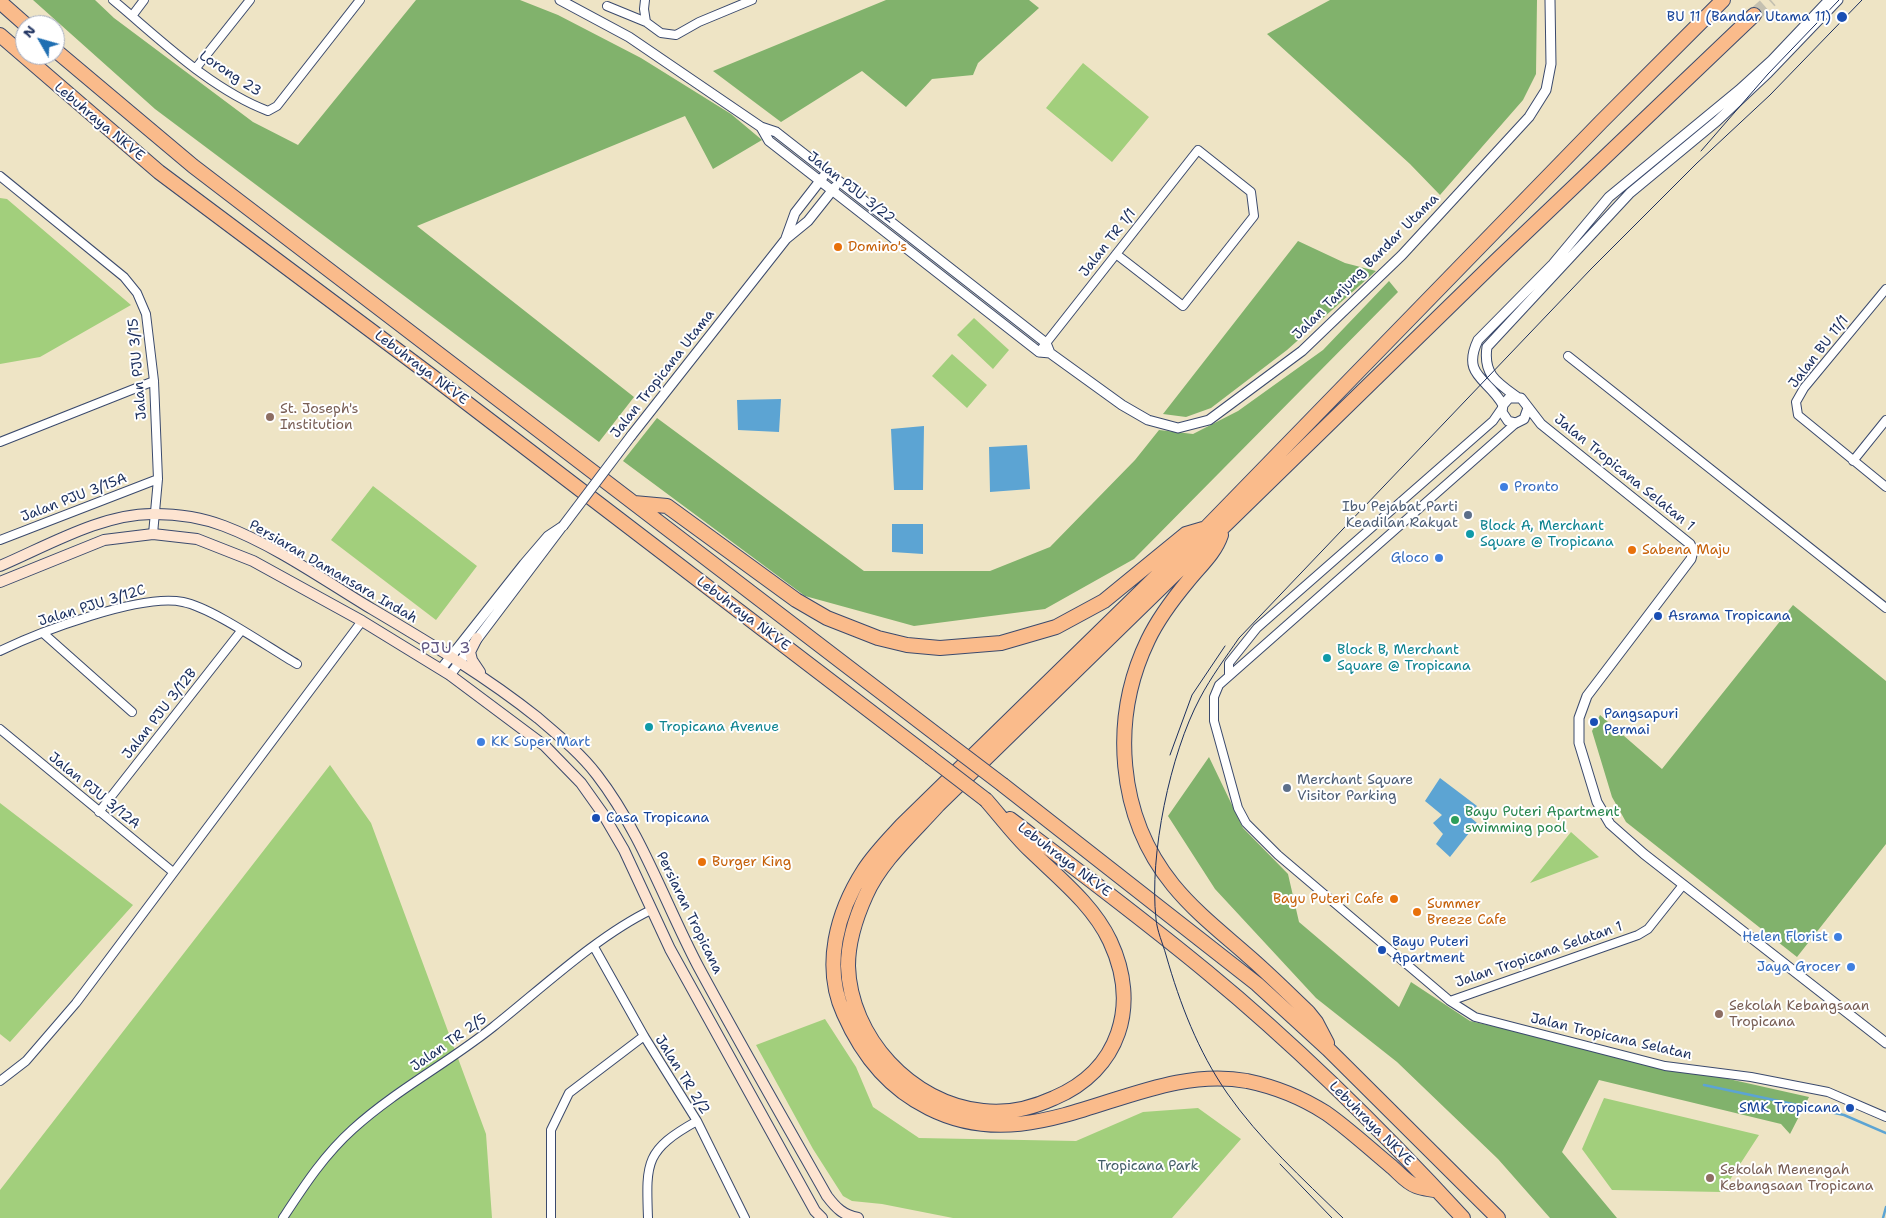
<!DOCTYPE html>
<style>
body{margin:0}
#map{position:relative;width:1886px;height:1218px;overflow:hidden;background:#eee4c5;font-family:"Shantell Sans",sans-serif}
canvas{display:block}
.north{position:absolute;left:15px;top:15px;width:50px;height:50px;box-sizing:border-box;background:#fff;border:1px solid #a4acbf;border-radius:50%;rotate:308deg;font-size:14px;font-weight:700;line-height:20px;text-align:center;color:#1b2f5e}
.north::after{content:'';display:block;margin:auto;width:18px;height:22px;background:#1f6fb2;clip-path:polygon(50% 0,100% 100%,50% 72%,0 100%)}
</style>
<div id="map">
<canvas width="1886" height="1218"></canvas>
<div class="north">N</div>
</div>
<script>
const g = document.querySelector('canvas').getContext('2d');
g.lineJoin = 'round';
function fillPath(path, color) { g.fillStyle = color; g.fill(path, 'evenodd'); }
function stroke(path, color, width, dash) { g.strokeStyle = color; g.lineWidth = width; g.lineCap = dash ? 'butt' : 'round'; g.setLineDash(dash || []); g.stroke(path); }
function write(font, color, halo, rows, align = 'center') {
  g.font = font + ' "Shantell Sans",sans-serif'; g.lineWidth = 4; g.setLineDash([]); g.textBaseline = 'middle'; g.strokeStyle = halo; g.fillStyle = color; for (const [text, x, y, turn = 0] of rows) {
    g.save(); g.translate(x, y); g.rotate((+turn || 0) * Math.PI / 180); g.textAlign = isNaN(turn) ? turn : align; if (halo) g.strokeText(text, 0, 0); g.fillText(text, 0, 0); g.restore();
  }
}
fillPath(new Path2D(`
 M1083,63L1149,117L1112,162L1046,108Z
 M0,198L7,199L131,305L40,357L0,364Z
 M974,318L1009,350L993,369L957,335Z
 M952,354L987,385L967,408L932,376Z
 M373,486L477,566L436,620L331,540Z
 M330,765L371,823L486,1134L492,1218H0V1190Z
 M0,803L133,905L10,1042L0,1034Z
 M1571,832L1599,857L1530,883Z
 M825,1019L856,1067L873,1107L919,1138L1076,1141L1143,1112L1198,1108L1241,1139L1172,1218H953L882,1204L852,1201L843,1196L813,1149L756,1045Z
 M1604,1098L1759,1135L1722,1192L1612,1190L1582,1149Z`), '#a2cf7c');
fillPath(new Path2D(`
 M33,0H95L114,18L253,122L298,145L416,0H520L558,15L641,58L731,114L762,140L713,169L685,116L417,226L634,397L599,442L155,109Z
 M886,0H1029L1039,8L978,63L973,75L932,79L906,107L862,71L781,122L713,71Z
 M1330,0H1537L1536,74L1523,100L1440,195L1410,164L1267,34Z
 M1298,241L1345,263L1376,271L1287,350L1211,408L1186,417L1163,414Z
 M1389,281L1398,292L1134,559L1045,609L914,626L805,596L623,461L657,418L864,571H990L1050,547L1135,460L1159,430L1193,434L1238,411L1323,350Z
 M1793,605L1886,681V844L1797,957L1626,822L1612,797L1592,731L1600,715L1662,769Z
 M1209,757L1243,828L1288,874L1299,922L1399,1007L1411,982L1470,1021L1809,1097L1790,1134L1781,1124L1599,1080L1562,1152L1617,1218H1550L1498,1159L1397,1062L1316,998L1215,889L1168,816Z`), '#81b26c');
fillPath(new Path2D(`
 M781,399L779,432L738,430L737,400Z
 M924,426L923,490H894L891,429Z
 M1027,445L1030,489L990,492L989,447Z
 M892,524H923V554L892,552Z
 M1440,778L1477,806L1469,816L1477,823L1450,857L1436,844L1443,834L1433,823L1442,815L1425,801Z`), '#5ca4d3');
stroke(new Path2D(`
 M1704,1085L1844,1115L1886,1133
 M1883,1218L1886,1207`), '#5ca4d3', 2.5);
stroke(new Path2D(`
 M1754,15L1771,0`), '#c4c0b0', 14, [14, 7]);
const minor = new Path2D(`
 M113,0C160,39 210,89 268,111L277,106L360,0
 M645,0L644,9L646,22
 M607,6L646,22L661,33L676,35L699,22L752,0
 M132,16L144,0
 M196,68L250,0
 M0,176L124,277L137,293L146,314L154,381L158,479L153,534
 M1886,289L1804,388L1796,402L1798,415L1886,487
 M1039,352L1198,150L1251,192L1254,216L1183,306L1116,254
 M1568,356L1886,608
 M1516,423L1219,685L1214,697V721L1238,808L1246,823L1278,855L1450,1001L1475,1017L1665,1066L1751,1077L1828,1092L1886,1117
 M0,442L154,381
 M1853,461L1886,420
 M0,540L158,479
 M43,633L132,712
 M0,651C39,632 141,593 183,602C213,608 269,648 297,664
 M1229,676V663L1257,628L1493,421L1502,408
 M0,729L173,872
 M99,812L241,631
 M594,947L644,1036L697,1121L745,1218
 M1450,1001L1638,935L1648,929L1683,885
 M0,1081L26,1061L76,1003L362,621
 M283,1218C304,1186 324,1155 353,1129C396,1090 448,1063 493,1027C541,989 597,936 651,910
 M551,1218V1130L569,1093L644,1036
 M648,1218C646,1162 645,1150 697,1121`);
const tertiary = new Path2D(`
 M560,0L629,37L761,127L776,132L1046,343L1050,353L1122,405L1148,420L1178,428L1209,420L1302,351L1402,255L1529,117L1546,90L1551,64L1550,0
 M761,127L769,141L1039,352L1050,353
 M786,238L795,213L823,177
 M1517,397C1496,382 1483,374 1487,347L1630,193L1717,121L1768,73L1838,0
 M1503,405C1488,378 1461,376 1478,340L1553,264L1609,197L1739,90L1772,60L1829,0
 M1528,408L1524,419L1516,423L1508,421L1502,412L1503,405L1509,398H1521L1541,424L1690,544L1693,551L1691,559L1587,696L1579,718V743L1597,802L1610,824L1644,854L1886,1043
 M631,436L786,239L808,221L835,187
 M441,669L524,564L548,536L563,526
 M450,675L561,528`);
const secondary = new Path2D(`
 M0,566C47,546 103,513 154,514C177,514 203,518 224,526C274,545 321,578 367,606C426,641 484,675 538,718C559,736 580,753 597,775C641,832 665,903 698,966C740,1044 784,1120 827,1196C836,1208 843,1215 858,1218
 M0,582L104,540L153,534L197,539L253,561L362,621L450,675L545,746L581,783L603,814L624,850L670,949L815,1211L822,1218
 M477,638L470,652L472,660L480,672`);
const motorway = new Path2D(`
 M0,2L26,25
 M0,35L159,172L429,374L930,757
 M55,50L193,166L945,741
 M634,503L667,506L796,600L827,618L878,638L907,645L940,648L1001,643L1056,627L1104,601L1186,534L1203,529
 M1221,535C1215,553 1200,566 1188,581C1173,599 1158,619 1148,640C1110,719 1117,816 1173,885C1195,912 1222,933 1247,955C1268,973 1288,993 1308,1012L1316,1022L1327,1043
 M1003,785L1257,984L1328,1049L1498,1218
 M986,800C1001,817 1015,836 1031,851C1060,879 1093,905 1110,941C1140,1005 1120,1070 1054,1098C1032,1108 1007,1114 983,1111C911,1104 850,1037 848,966C848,942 856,917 866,895C881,861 913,833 938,805L1497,260L1754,15
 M1010,819C1076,869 1143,919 1207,972C1298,1047 1383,1131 1463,1218
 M1438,1191C1431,1189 1423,1189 1416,1186C1407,1183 1399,1173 1392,1167C1370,1149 1349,1129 1326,1113C1301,1097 1276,1087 1247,1081C1138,1061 1040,1164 929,1108C888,1088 862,1055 844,1014C822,966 837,912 864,870C875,853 889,839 902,825L1206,528L1601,122L1723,0`);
stroke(minor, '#3b4a6d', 10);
stroke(tertiary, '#3b4a6d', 11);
stroke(secondary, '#3b4a6d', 12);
stroke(motorway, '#3b4a6d', 16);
stroke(minor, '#fff', 8);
stroke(tertiary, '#fff', 9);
stroke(secondary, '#fde4d1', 10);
stroke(motorway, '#fabb8b', 14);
stroke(new Path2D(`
 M1701,151L1768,74L1839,0
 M1170,755L1192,695L1225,646
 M1280,1164L1332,1218
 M1343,1218C1303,1179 1259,1139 1227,1093C1198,1051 1180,1004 1166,955C1163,944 1157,931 1156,919C1149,855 1170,754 1200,698C1211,677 1226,657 1239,638L1591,269L1697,163L1770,95L1862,0`), '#1b2f5e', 1);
const tertiaryBridge = new Path2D(`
 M563,526L631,436`);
const motorwayBridge = new Path2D(`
 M945,741L1003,785
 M930,757L986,800`);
stroke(tertiaryBridge, '#3b4a6d', 11, []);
stroke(motorwayBridge, '#3b4a6d', 16, []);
stroke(tertiaryBridge, '#fff', 9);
stroke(motorwayBridge, '#fabb8b', 14);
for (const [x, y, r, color] of [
 [1842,17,6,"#1a4fb4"],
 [838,247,5,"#e8710a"],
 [270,417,5,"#8d6e63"],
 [1504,487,5,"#3f7fe0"],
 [1468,515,5,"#5c6f8a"],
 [1470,534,5,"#0f9aa8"],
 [1632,550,5,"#e8710a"],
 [1439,558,5,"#3f7fe0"],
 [1658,616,5,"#1a4fb4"],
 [1327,658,5,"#0f9aa8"],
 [1594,722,5,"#1a4fb4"],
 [649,727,5,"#0f9aa8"],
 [481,742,5,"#3f7fe0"],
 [1287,788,5,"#5c6f8a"],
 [596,818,5,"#1a4fb4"],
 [1455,820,5,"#2e9e5b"],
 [702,862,5,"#e8710a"],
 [1394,899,5,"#e8710a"],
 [1417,912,5,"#e8710a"],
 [1838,937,5,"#3f7fe0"],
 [1382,950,5,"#1a4fb4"],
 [1851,967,5,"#3f7fe0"],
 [1719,1014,5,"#8d6e63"],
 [1850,1108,5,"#1a4fb4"],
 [1710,1178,5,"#8d6e63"]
]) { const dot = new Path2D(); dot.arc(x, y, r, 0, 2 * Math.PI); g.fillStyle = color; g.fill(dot); stroke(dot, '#fff', 2); }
write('14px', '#164399', '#fff', [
 ["BU 11 (Bandar Utama 11)",1831,17,"right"],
 ["Asrama Tropicana",1668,616],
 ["Pangsapuri",1604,714],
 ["Permai",1604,730],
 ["Casa Tropicana",606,818],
 ["Bayu Puteri",1392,942],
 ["Apartment",1392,958],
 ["SMK Tropicana",1840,1108,"right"]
], 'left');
write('14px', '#1b2f5e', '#fff', [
 ["Lorong 23",230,74,33],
 ["Lebuhraya NKVE",99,122,40],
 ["Jalan PJU 3/22",851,188,38],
 ["Jalan TR 1/1",1108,243,-52],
 ["Jalan Tanjung Bandar Utama",1366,267,-45],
 ["Jalan BU 11/1",1819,352,-52],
 ["Lebuhraya NKVE",421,368,37],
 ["Jalan PJU 3/15",138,369,-95],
 ["Jalan Tropicana Utama",663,374,-52],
 ["Jalan Tropicana Selatan 1",1624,473,39],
 ["Jalan PJU 3/15A",74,498,-21],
 ["Persiaran Damansara Indah",333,572,30],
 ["Jalan PJU 3/12C",92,606,-17],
 ["Lebuhraya NKVE",743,614,37],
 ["Jalan PJU 3/12B",160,714,-52],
 ["Jalan PJU 3/12A",94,791,39],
 ["Lebuhraya NKVE",1064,860,37],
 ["Persiaran Tropicana",689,913,64],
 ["Jalan Tropicana Selatan 1",1539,955,-19],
 ["Jalan Tropicana Selatan",1611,1037,13],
 ["Jalan TR 2/5",449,1043,-35],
 ["Jalan TR 2/2",682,1075,58],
 ["Lebuhraya NKVE",1371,1124,45]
]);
write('14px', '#c56008', '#fff', [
 ["Domino's",848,247],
 ["Sabena Maju",1642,550],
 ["Burger King",712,862],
 ["Bayu Puteri Cafe",1384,899,"right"],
 ["Summer",1427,904],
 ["Breeze Cafe",1427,920]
], 'left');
write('14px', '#785e54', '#fff', [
 ["St. Joseph's",280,409],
 ["Institution",280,425],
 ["Sekolah Kebangsaan",1729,1006],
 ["Tropicana",1729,1022],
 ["Sekolah Menengah",1720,1170],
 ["Kebangsaan Tropicana",1720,1186]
], 'left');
write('14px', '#366cbe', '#fff', [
 ["Pronto",1514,487,"left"],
 ["Gloco",1429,558],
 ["KK Super Mart",491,742,"left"],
 ["Helen Florist",1828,937],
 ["Jaya Grocer",1841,967]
], 'right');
write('14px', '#4e5e75', '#fff', [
 ["Ibu Pejabat Parti",1458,507],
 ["Keadilan Rakyat",1458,523],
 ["Merchant Square",1297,780,"left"],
 ["Visitor Parking",1297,796,"left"]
], 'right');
write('14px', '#0d838f', '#fff', [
 ["Block A, Merchant",1480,526],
 ["Square @ Tropicana",1480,542],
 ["Block B, Merchant",1337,650],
 ["Square @ Tropicana",1337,666],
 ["Tropicana Avenue",659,727]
], 'left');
write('14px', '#27864d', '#fff', [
 ["Bayu Puteri Apartment",1465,812],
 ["swimming pool",1465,828]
], 'left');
write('14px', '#445f67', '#fff', [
 ["Tropicana Park",1148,1166]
]);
g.letterSpacing = '1px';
write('16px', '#635984', '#fff', [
 ["PJU 3",446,649]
]);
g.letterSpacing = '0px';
</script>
